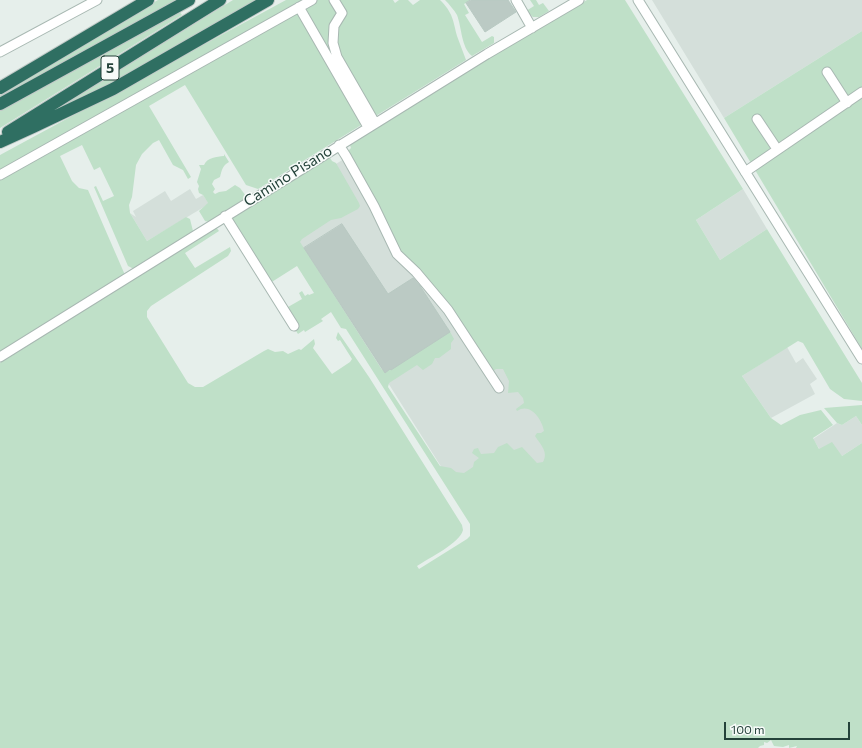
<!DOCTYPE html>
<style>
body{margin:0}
#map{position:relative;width:862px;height:748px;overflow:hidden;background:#e6efeb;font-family:Commissioner,sans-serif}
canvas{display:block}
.scale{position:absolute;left:724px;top:722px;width:126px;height:18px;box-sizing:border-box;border:2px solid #24423a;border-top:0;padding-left:5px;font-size:12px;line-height:14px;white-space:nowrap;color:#24423a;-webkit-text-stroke:3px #f7fbf9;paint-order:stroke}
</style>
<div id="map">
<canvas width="862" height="748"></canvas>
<div class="scale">100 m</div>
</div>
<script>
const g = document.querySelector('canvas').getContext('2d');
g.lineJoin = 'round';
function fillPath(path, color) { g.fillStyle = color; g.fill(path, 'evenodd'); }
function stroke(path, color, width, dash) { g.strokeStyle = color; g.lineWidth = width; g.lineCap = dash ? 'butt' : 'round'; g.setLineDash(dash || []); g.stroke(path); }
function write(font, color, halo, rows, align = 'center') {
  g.font = font + ' Commissioner,sans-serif'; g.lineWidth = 3; g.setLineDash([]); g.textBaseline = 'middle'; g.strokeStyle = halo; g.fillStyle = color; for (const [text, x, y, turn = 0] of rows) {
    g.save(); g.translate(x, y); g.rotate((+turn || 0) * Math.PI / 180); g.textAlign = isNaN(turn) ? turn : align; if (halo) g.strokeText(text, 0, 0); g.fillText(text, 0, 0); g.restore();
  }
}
fillPath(new Path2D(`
 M652,0H862V31L724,118Z
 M375,139L581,464L480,528L293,233L311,180Z
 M190,189L196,199L203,195L209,204L147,241L130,213L136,217L133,211L165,191L171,201Z
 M743,189L767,229L720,260L696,220Z
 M787,347L796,363L803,358L817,379L810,384L815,394L771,418L742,376Z
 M856,416L862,425V443L842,456L820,450L813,439L837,423L842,425Z`), '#d4dfda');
fillPath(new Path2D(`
 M158,0H176L0,97V93L14,84Z
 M233,0H260L114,83L49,114Z
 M286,0H393L395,3L399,0H408L413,5L420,0H440C453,13 453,20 457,36C460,44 463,52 466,60L258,189L246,185L185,85L149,106L191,177L188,179L183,170L173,165L159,140L153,143L142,154L136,165L132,197L129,205L130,213L147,241L186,217L190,219L193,231L134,269L128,266L94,187L96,186L103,201L114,196L100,167L94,170L82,145L60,156L72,181L79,188L88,190L125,275L0,353V155Z
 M445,0H471L464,4L469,13L465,15L482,42L492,36L494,37V43L472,56C461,47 462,28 457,15C454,10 449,4 445,0Z
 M530,0H536L539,5L543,3L549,11L539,17H533L526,11L534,6Z
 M587,0H625L743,189L696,220L720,260L767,229L862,383V401L844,399L830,389L803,343L798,341L742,376L771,418L781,425L800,415L821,410L833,425L813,438L819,449L832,442L842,456L862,443V748H796L797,746L789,748V745L783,747L774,746L771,740L767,743L764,742V745L760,746L758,748H0V363L216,227L219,231L185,253L195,268L230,247L231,251L228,256L151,306L147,311V317L188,383L195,387H203L264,351L268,349L275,352L283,351L288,354L299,349L301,350L314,339L315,344L313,348L332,374L350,362L352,359L340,340L338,341L336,338L338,332L369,377L462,525L463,530C460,543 429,558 417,566L419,569L467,539L470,536V524L346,329L341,328L331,312L321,319L323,321L305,332L304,330L298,334L271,293L288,307L302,299L299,293L302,291L305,296L308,294L309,295L314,293L297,266L267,285L231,217L329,156L332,161L336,163L359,203L360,206L358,209L341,218L331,220L302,239L300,242L382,370L387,367L389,369L448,328L454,339L451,343V349L439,358H435L432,364L423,370L417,365L389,383L388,387L440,466L451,468L456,472L464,473L473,467L474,462L479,458L472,453L474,449L478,448L481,454L494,453L498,447L507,443L514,450L522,447L537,463L543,462C549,452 540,444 535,436L537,433H541L544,431C542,419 530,402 517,411L516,409L524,403L523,398L518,392L508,393L509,381L503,369H496L492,372L419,269L405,258L347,158L348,151L351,148L350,145L358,139L498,52Z
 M179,11L182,15L0,128V109Z
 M862,31V349L724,118Z
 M224,154L229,162C222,166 222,170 220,177L214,180L212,184L215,189L213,192L215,194L219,192L226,191L235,185L240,188L246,196L244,199L209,222L205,221L199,211L208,203L203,195L199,193L198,189L199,186L197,182L201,169L199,165H204C208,157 216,157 224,156Z
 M862,405V425L856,416L842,425L837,423L824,408Z`), '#bfe0c8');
const building = new Path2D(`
 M471,0H508L516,12L485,32L466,3Z
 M342,224L388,294L413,278L420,286L450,332L391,370L390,369L385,373L304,248Z`);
fillPath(building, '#bbcac4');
stroke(building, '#b8c9c2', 1);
const minor = new Path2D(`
 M334,0L342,13L334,26L333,43L337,57L375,123
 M516,0L532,28
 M638,0L862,359
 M299,7L368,127
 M0,52L97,0
 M827,72L847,103
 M757,119L777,149
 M339,145L346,156L374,206L397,254L416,272L448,310L499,388
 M745,172L862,92
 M0,175L312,0
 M225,216L294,326
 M0,357L487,54L579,0`);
const highway = new Path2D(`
 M0,88L148,0
 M0,104L189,0
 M8,132L220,0
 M0,142L33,127L113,89L268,0`);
stroke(minor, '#a8b8b2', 11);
stroke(highway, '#c2cac8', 14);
stroke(minor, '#fff', 9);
stroke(highway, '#2f6f62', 12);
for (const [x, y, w] of [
 [110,68,18]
]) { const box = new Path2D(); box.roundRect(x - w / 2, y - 12, w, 24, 3); g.fillStyle = '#f7fbf9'; g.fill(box); stroke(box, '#24423a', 1); }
write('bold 14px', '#24423a', null, [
 ["5",110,68]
]);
write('15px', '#24423a', '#f7fbf9', [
 ["Camino Pisano",288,176,-32]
]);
</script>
